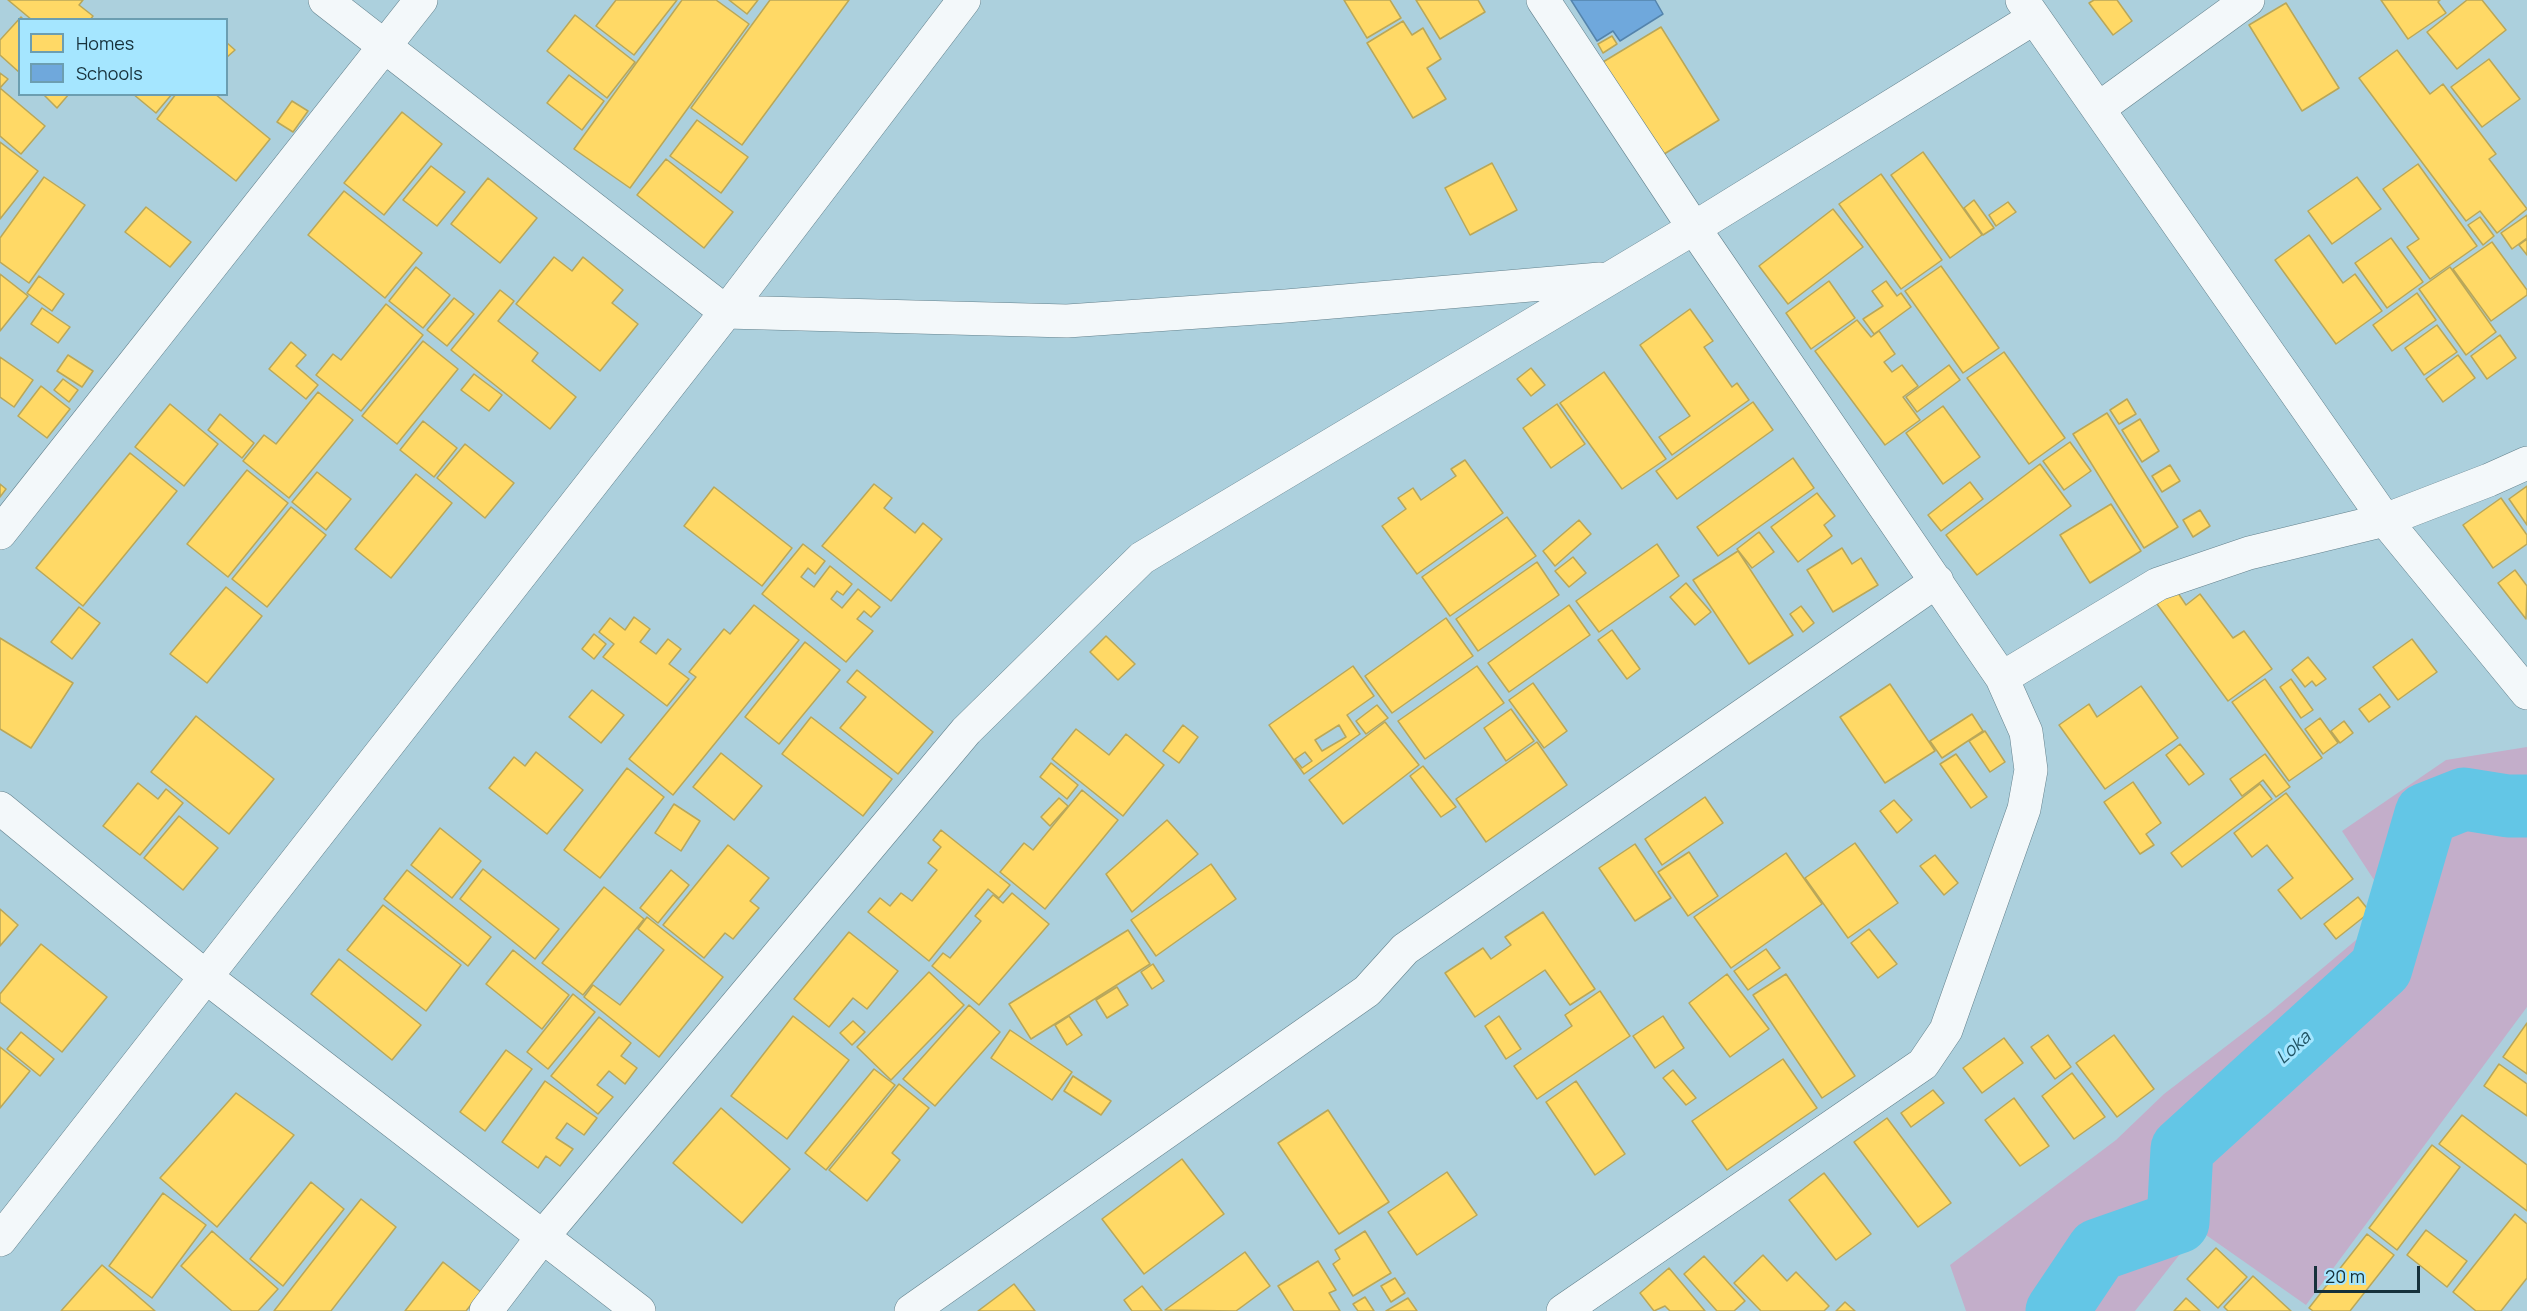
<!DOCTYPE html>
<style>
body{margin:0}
#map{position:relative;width:2527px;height:1311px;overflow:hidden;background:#acd0dd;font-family:Manrope,sans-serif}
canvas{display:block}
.legend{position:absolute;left:18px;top:18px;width:210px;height:78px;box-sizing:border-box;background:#a5e6ff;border:2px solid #6c9eb1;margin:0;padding:8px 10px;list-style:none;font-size:18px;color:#16313b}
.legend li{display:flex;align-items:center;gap:12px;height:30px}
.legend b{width:30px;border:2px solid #6c9eb1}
.scale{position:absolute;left:2314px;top:1266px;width:106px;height:27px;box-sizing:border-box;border:3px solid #16313b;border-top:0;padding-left:8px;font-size:18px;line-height:21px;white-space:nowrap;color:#16313b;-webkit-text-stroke:4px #a5e6ff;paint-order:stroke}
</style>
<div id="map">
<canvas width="2527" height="1311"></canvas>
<ul class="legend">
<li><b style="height:16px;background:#ffd966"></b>Homes</li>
<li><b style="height:16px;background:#6fa8dc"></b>Schools</li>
</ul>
<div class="scale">20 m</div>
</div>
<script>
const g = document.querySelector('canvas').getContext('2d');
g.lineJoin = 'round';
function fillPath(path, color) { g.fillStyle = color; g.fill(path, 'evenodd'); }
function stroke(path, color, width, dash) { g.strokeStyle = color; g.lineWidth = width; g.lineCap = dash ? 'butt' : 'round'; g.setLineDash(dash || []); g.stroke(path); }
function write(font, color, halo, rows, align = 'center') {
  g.font = font + ' Manrope,sans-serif'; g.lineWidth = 6; g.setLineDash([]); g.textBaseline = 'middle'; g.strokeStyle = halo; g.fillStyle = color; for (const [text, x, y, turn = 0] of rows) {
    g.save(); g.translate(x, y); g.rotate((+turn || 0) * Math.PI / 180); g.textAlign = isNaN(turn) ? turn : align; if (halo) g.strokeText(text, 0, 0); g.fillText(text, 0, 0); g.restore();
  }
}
fillPath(new Path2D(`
 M2527,747V1007L2306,1305L2199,1230L2135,1311H1966L1950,1265L2116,1140L2164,1094L2268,1014L2393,909L2342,831L2446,760Z`), '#c3aeca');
const homes = new Path2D(`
 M8,0H83L79,5L93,16L90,20H32Z
 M616,0H677L634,55L596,26Z
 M682,0H716L749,24L630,188L574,149Z
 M729,0H758L747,14Z
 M770,0H849L742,145L691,108Z
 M1344,0H1390L1401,18L1367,38Z
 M1416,0H1478L1485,12L1440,39Z
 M2094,0H2117L2132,21L2113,35L2089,3Z
 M2381,0H2440L2438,2L2446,13L2408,39Z
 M2467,0H2482L2506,30L2457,69L2427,32Z
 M2286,3L2339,88L2302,111L2249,25Z
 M575,15L635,62L607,98L547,51Z
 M21,17L24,20H20V73L0,55V40Z
 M1403,21L1412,35L1423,28L1441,59L1427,68L1446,99L1413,118L1367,43Z
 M1661,27L1719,120L1661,156L1603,62Z
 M1612,36L1617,44L1603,53L1598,44Z
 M226,42L235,50L226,58Z
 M2397,50L2430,94L2443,84L2496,154L2489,159L2527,209L2497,233L2480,211L2466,221L2359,78Z
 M2489,59L2520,99L2482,127L2451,87Z
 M0,73L8,79L0,88L45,126L21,154L0,136Z
 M569,75L604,101L582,130L547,103Z
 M43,94H69L57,108Z
 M133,94H172L156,113Z
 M176,94H215L270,139L236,181L157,119Z
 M292,101L308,111L293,132L277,122Z
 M402,112L442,144L384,215L344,183Z
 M697,120L748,157L721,193L670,156Z
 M0,142L38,171L0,219Z
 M1923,152L1982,235L1950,258L1891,175Z
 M666,159L733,212L704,248L637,195Z
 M1492,163L1517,210L1470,235L1445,188Z
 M2418,164L2477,246L2430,279L2407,247L2419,239L2383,189Z
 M431,166L465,192L437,226L403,200Z
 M1881,174L1942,260L1901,289L1839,204Z
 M44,177L85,205L29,283L0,262V238Z
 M2357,177L2381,209L2332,244L2308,211Z
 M488,178L537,218L500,263L451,224Z
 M344,191L422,253L385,298L308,235Z
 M1974,200L1994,228L1983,235L1964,208Z
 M2008,202L2016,212L1996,226L1989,215Z
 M146,207L191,242L170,267L125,232Z
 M1833,209L1863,247L1788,304L1759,266Z
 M2527,215V238L2512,249L2501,233Z
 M2480,217L2494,236L2483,245L2468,225Z
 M2309,235L2343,283L2355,274L2382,311L2336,344L2275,260Z
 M2391,238L2423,282L2387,308L2355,263Z
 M2527,239V255L2519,245Z
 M2492,242L2527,290V295L2491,321L2453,269Z
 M554,257L572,271L583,257L623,290L612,303L638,324L600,371L516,304Z
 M1941,266L1999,348L1963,373L1905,291Z
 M416,267L450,295L423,328L389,301Z
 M2450,267L2496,332L2466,355L2419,289Z
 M0,274L28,296L0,331Z
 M39,276L64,294L52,311L27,293Z
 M1829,281L1855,318L1811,349L1786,313Z
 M1886,281L1897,296L1901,293L1911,307L1874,334L1863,319L1883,306L1872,291Z
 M500,290L514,301L498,321L538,353L532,361L576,397L550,429L451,350Z
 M2417,293L2436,320L2392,351L2373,325Z
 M454,298L474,314L447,346L427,330Z
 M386,304L423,335L361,411L316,375L333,354L341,360Z
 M42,308L70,327L58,343L31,324Z
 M1690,309L1713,341L1704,347L1732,387L1737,383L1749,400L1672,455L1659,437L1690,416L1640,345Z
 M1857,320L1871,337L1879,331L1895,354L1884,362L1892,372L1902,365L1918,386L1903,397L1920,420L1885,445L1815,351Z
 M2437,325L2457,352L2424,375L2405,348Z
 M2500,335L2516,358L2487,379L2471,356Z
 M423,341L458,369L397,444L362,416Z
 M291,342L306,355L296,366L318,385L306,399L269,369Z
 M2004,352L2065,438L2029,464L1967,378Z
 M68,355L93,371L82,387L57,371Z
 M2458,355L2475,378L2443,402L2426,379Z
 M0,357L33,380L14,407L0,397Z
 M1949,365L1960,380L1917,412L1906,397Z
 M1531,368L1545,385L1531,396L1517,379Z
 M1604,372L1666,459L1622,489L1560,403Z
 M474,374L502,395L489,411L461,390Z
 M63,379L78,390L69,402L54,390Z
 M41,386L70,409L47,438L18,416Z
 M318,392L353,420L289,498L243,461L264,435L276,444Z
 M2127,399L2136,414L2119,424L2110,410Z
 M1753,402L1773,430L1677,499L1656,471Z
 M170,404L218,444L184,486L135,447Z
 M1557,404L1585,444L1551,468L1523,428Z
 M1943,406L1980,457L1943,484L1906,433Z
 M2107,413L2178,527L2144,548L2073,434Z
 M220,414L254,443L242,458L208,430Z
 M2140,419L2159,451L2142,462L2122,430Z
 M423,421L457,448L434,477L400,450Z
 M2070,442L2091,471L2064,490L2043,461Z
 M465,444L514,483L485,518L437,478Z
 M130,453L177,491L83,606L36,568Z
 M1793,458L1814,488L1718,556L1697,527Z
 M1465,460L1503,513L1417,574L1382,526L1406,509L1398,498L1413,488L1421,500L1456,476L1451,469Z
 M2040,464L2071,506L1977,575L1946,535Z
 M2170,465L2180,481L2162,492L2152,476Z
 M247,470L288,503L228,577L187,544Z
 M317,472L351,499L326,530L292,502Z
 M416,474L452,503L391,578L355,549Z
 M1970,482L1983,499L1941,531L1928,515Z
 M0,484L6,489L0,497Z
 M874,484L892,498L884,508L915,533L923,523L942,539L891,601L822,546Z
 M2527,486V525L2509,499Z
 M714,487L792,548L762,586L684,526Z
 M1817,493L1835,516L1824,525L1832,536L1798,562L1771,527Z
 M2501,498L2527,535V544L2493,568L2463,525Z
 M2111,504L2141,551L2090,583L2060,535Z
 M291,507L326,535L267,607L232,579Z
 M2200,510L2210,526L2193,537L2183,520Z
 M1507,517L1536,556L1450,616L1422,577Z
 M1579,520L1591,534L1555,566L1543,551Z
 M1759,532L1774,552L1752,568L1737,549Z
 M803,544L825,561L815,574L808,568L801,577L814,587L830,566L852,584L843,595L837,591L831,599L842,608L858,589L880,607L871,617L864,611L857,619L873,631L846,662L762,594Z
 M1657,544L1679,576L1599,632L1576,601Z
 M1842,548L1852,564L1861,558L1878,585L1833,612L1807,570Z
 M1738,551L1793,635L1749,664L1693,580Z
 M1573,557L1586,573L1569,587L1555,571Z
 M1537,562L1559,595L1478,651L1456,619Z
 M2515,570L2527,586L2526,619L2498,583Z
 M1686,583L1711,612L1695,625L1670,597Z
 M226,587L262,616L207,683L170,654Z
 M2176,590L2186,605L2200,594L2233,638L2244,631L2272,669L2228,701L2157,604Z
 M754,605L799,640L673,795L629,759L696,677L689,672L724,629L730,634Z
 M1569,605L1590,635L1509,692L1488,663Z
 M1801,606L1814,623L1803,632L1790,614Z
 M79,607L100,623L72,659L51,642Z
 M634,617L650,629L640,642L656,654L668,639L681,649L669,664L689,679L667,706L603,657L614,644L599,632L610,618L625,630Z
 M1446,618L1473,656L1392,713L1365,676Z
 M1612,630L1640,669L1627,679L1598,640Z
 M594,634L606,644L594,659L582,649Z
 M1106,636L1135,664L1118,680L1090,652Z
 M0,638L73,683L31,748L0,729Z
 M2412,639L2437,672L2398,700L2373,667Z
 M805,642L840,670L779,744L745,717Z
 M2308,657L2326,679L2316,686L2312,681L2305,687L2292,670Z
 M1353,666L1374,696L1347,715L1360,734L1304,774L1269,725ZM1339,725L1346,737L1322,751L1315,740ZM1305,752L1312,761L1302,768L1295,759Z
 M1477,666L1504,703L1425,759L1398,721Z
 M857,670L933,732L898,774L840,728L866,697L847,682Z
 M2265,679L2322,758L2289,781L2232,702Z
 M2291,679L2313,710L2301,718L2280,687Z
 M1533,683L1567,731L1544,748L1509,700Z
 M1890,684L1935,751L1885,783L1840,717Z
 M2141,686L2178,738L2105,789L2059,725L2089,704L2097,717Z
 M592,690L624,715L601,743L569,717Z
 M2380,694L2390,707L2369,722L2359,709Z
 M1377,705L1388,718L1366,734L1356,721Z
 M1511,709L1534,741L1506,761L1484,728Z
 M1972,714L1983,731L1942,758L1930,741Z
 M196,716L274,779L229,834L151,772Z
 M811,717L892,779L863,816L782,754Z
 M2320,718L2338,743L2323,754L2305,729Z
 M2344,721L2353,733L2340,743L2331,731Z
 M1385,722L1419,765L1343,824L1309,780Z
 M1183,725L1198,737L1179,763L1163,751Z
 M1076,729L1109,755L1126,734L1164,765L1123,816L1052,759Z
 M1985,731L2005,762L1990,772L1969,741Z
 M1537,742L1567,785L1486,842L1456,799Z
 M2180,744L2204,774L2189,785L2166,755Z
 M536,752L583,790L547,834L489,788L514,757L525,766Z
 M721,753L762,786L734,820L693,787Z
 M1956,754L1987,797L1971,808L1940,764Z
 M2265,754L2290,787L2276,797L2263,780L2242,796L2230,779Z
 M1051,763L1078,785L1067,799L1040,777Z
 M1423,766L1456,807L1441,817L1410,776Z
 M627,768L664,797L600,878L564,850Z
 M2133,782L2161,823L2146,834L2154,845L2140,854L2104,802Z
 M138,783L158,799L166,789L183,803L140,855L103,826Z
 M2260,784L2272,799L2182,867L2171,853Z
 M1082,790L1118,820L1045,909L1000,872L1024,843L1033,850Z
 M2286,793L2353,879L2301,919L2278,890L2293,878L2267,845L2252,857L2234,833Z
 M1705,797L1723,823L1662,865L1645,839Z
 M1059,798L1068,806L1050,826L1041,817Z
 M1894,800L1912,820L1897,833L1880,811Z
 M674,804L700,821L681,851L655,833Z
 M179,816L218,848L183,890L144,858Z
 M1167,820L1198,854L1132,912L1106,874Z
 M440,828L481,861L452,898L411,865Z
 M941,830L1010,885L999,898L988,889L929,961L868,912L880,898L890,906L901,893L912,901L937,870L928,863L941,847L933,840Z
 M1855,843L1898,903L1848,938L1805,878Z
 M1635,844L1671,898L1635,921L1599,868Z
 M728,845L769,878L750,901L759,908L733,939L725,933L704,958L663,925Z
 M1689,852L1718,896L1688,916L1658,872Z
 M1786,853L1822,904L1731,968L1694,917Z
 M1935,855L1958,883L1944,895L1920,866Z
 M1211,864L1236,899L1156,956L1131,920Z
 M483,869L559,929L535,959L460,899Z
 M407,870L491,937L468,966L384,899Z
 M671,870L689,885L658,923L640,908Z
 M604,887L644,919L583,995L542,963Z
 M1012,893L1049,924L979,1005L932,966L943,953L950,958L981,921L975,916L993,895L1003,903Z
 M2358,897L2370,912L2336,939L2324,924Z
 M383,905L461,965L426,1011L347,950Z
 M0,909L18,925L0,946Z
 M1543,912L1595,989L1570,1005L1545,970L1475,1017L1445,973L1483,948L1491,959L1511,945L1505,937Z
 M647,917L723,977L659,1057L584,997L593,985L620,1005L664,950L638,929Z
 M1869,929L1897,964L1878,978L1851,943Z
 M1128,930L1150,964L1031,1039L1009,1004Z
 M849,932L898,971L867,1009L853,998L829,1027L794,999Z
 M41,944L107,997L62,1052L0,1002V994Z
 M1766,949L1780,968L1748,990L1734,971Z
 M513,950L569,995L542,1029L486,984Z
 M339,959L421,1025L392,1060L311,994Z
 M1153,964L1164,981L1152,989L1141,972Z
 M929,972L964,1005L891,1080L857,1047Z
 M1727,974L1769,1029L1730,1057L1689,1003Z
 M1786,974L1855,1076L1822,1098L1753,995Z
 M1117,987L1128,1005L1107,1018L1096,1000Z
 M1600,991L1630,1036L1537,1099L1514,1066L1572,1026L1565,1015Z
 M573,994L595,1012L548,1069L527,1052Z
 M969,1005L1000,1032L935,1106L903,1079Z
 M793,1016L849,1060L787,1139L731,1096Z
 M1069,1016L1082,1035L1067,1045L1055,1025Z
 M1499,1016L1521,1049L1506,1059L1485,1026Z
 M1663,1016L1684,1048L1655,1068L1633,1036Z
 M599,1017L631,1043L621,1056L637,1068L625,1084L609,1071L597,1085L613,1097L598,1114L551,1076Z
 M853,1021L865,1032L852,1045L840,1033Z
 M2527,1023V1074L2503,1057Z
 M1010,1030L1072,1072L1052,1100L991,1058Z
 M21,1032L54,1059L40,1076L7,1049Z
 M2048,1035L2071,1067L2055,1079L2031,1047Z
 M2114,1035L2154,1089L2117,1117L2076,1063Z
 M2004,1038L2023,1063L1982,1093L1963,1068Z
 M0,1047L30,1071L0,1108Z
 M506,1050L532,1069L485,1131L460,1112Z
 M1783,1059L1817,1108L1727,1170L1692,1121Z
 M2499,1064L2527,1084V1116L2484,1086Z
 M874,1069L895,1085L826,1170L805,1153Z
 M1673,1070L1696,1098L1686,1105L1663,1078Z
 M2072,1073L2105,1117L2074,1139L2042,1096Z
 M1073,1076L1111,1101L1101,1115L1064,1091Z
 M545,1081L597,1118L584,1135L567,1123L556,1138L573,1149L560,1166L546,1156L538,1168L502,1142Z
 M1576,1081L1625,1154L1595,1175L1546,1102Z
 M899,1084L929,1108L892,1153L900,1160L867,1201L829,1170Z
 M1933,1090L1944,1103L1911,1127L1901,1113Z
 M236,1093L294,1135L217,1227L160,1178Z
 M2014,1098L2049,1146L2020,1166L1985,1120Z
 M721,1108L790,1169L742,1223L673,1163Z
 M1328,1110L1389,1202L1339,1234L1278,1143Z
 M2462,1115L2527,1165V1211L2439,1144Z
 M1887,1118L1951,1203L1918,1227L1854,1142Z
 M2432,1145L2460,1167L2397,1250L2369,1228Z
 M1182,1159L1224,1214L1144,1274L1102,1219Z
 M1447,1172L1477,1215L1417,1255L1388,1212Z
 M1824,1173L1871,1234L1836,1260L1789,1200Z
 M311,1182L344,1209L283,1286L250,1259Z
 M163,1193L206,1225L152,1298L109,1266Z
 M361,1199L396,1227L331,1311H274Z
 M2515,1214L2527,1224V1278L2501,1311H2476L2453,1292Z
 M2426,1230L2467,1261L2447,1287L2407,1255Z
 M212,1231L278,1289L258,1311H232L181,1266Z
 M1365,1231L1391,1273L1353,1296L1333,1264L1340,1259L1335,1250Z
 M2367,1234L2394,1255L2350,1311H2313L2309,1308Z
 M2216,1248L2247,1277L2218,1308L2187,1279Z
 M1245,1252L1270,1286L1236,1311L1165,1310Z
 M1763,1255L1787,1281L1796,1272L1829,1306L1824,1311H1761L1734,1283Z
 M1704,1256L1745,1301L1734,1311H1717L1684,1274Z
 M1318,1261L1336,1290L1329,1293L1340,1311H1294L1278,1286Z
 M443,1262L481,1292L466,1311H405Z
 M102,1265L155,1311H61Z
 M1669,1268L1705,1311H1670L1665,1306L1654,1311L1640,1293Z
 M2253,1276L2291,1311H2228L2224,1307Z
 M1395,1278L1405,1293L1391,1302L1381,1286Z
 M1014,1284L1035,1311H978Z
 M1142,1286L1162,1311H1132L1124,1300Z
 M1365,1297L1374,1311H1358L1353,1304Z
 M1408,1298L1417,1311H1386Z
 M2186,1298L2200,1311H2174Z
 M1845,1302L1855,1311H1836Z`);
fillPath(homes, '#ffd966');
stroke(homes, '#b9a759', 1.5);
const schools = new Path2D(`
 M1571,0H1655L1663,14L1620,41L1613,31L1597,41Z`);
fillPath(schools, '#6fa8dc');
stroke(schools, '#5484ac', 1.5);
stroke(new Path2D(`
 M2057,1311L2098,1250L2178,1222L2182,1149L2381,968L2426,814L2464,799L2508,806H2527`), '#63c6e6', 63);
const street = new Path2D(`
 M325,0L726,312L1067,321L1286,306L1600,279
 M1543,0L1694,228L2002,678L2026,732L2031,770L2024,809L1946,1030L1923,1064L1563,1311
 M2022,0L2385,520L2527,693
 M2098,109L2248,0
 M0,533L421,0
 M2002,678L2158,584L2249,553L2385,520L2489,480L2527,463
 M0,808L206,977L639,1311
 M0,1240L726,312L964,0
 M486,1311L544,1235L966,731L1142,558L1694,228L2034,18
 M911,1311L1367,991L1405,949L1937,581`);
stroke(street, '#63818c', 34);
stroke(street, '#f3f8fa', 33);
write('italic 18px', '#215465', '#a5e6ff', [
 ["Loka",2294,1048,-42]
]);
</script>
